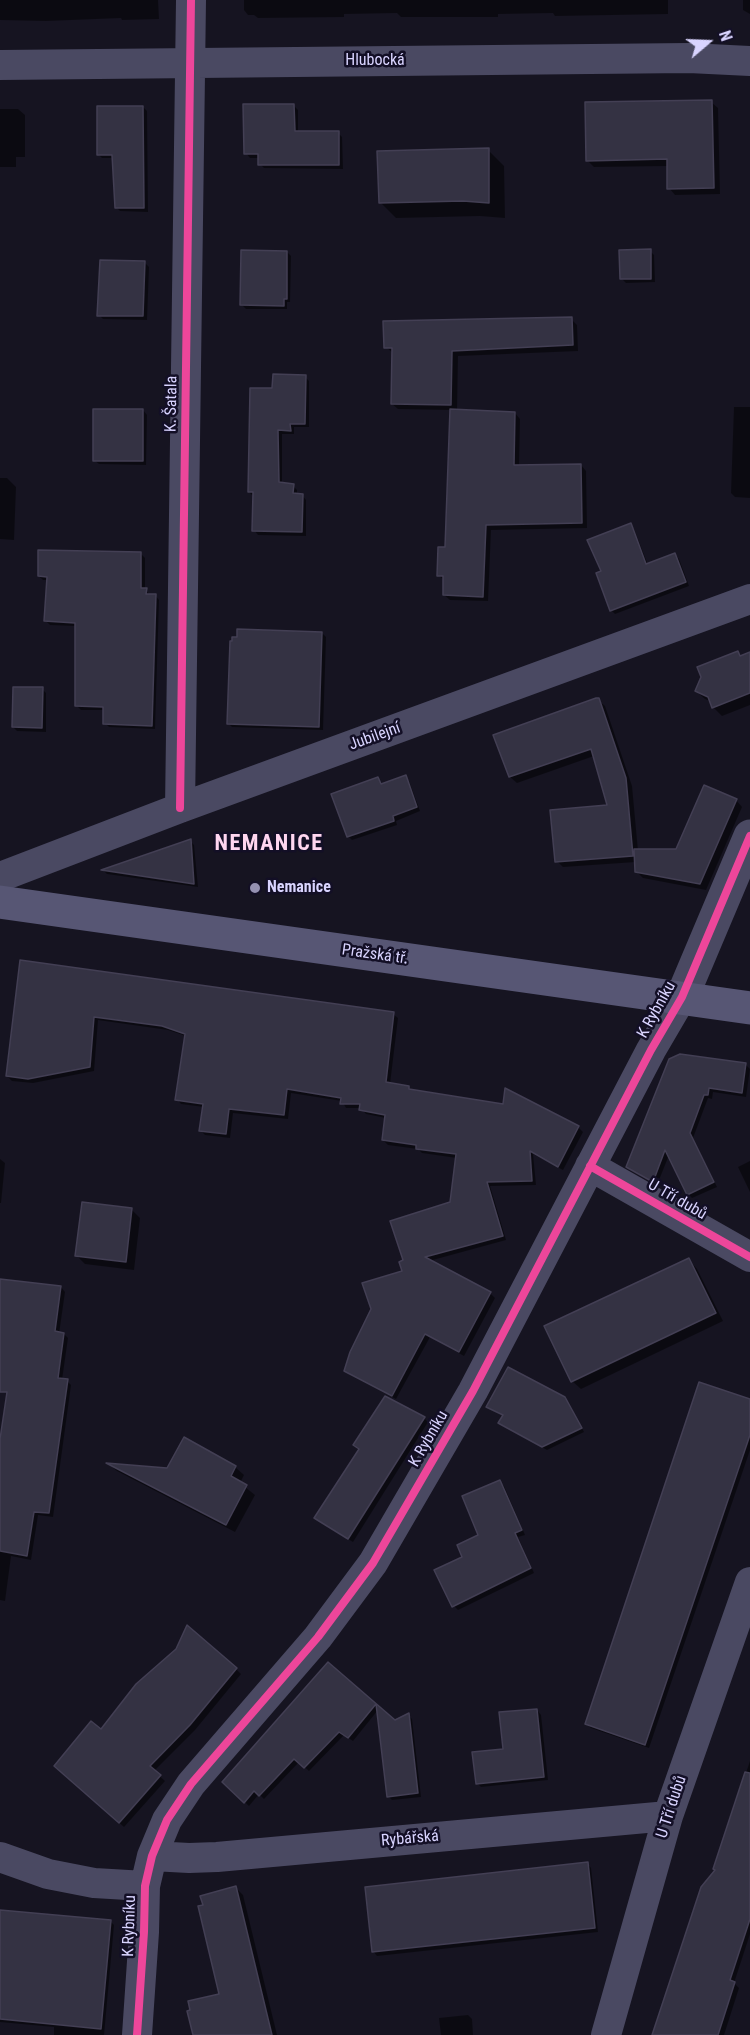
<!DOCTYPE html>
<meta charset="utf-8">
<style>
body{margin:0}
#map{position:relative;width:750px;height:2035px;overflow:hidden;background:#161421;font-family:"Roboto Condensed",sans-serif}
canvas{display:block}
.north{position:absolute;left:678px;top:12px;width:60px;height:60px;-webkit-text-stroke:4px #130f26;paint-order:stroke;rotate:71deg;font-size:16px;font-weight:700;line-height:24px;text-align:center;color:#d9d4ff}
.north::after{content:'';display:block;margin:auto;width:21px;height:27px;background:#d9d4ff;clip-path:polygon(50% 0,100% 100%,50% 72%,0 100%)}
</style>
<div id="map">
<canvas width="750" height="2035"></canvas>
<div class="north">N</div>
</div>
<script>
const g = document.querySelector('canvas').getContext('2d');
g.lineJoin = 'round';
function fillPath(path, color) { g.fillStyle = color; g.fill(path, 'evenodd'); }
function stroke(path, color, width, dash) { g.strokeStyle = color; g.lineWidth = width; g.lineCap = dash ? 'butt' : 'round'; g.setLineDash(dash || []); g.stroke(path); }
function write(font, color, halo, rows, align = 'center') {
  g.font = font + ' "Roboto Condensed",sans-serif'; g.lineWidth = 5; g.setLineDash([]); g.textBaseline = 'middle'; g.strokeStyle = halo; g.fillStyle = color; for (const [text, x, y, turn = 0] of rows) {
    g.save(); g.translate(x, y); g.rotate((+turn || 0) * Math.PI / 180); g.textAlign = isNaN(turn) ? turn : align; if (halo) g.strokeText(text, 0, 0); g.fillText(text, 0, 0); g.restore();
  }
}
fillPath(new Path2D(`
 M0,0H158L159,19L122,20L121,18L46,21L0,20Z
 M244,0H668V14L555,16L553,13L498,14V17H401L397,13L344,14V17L258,18L254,15H248L244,10Z
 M743,0H750V14L743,10Z
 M711,102L718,108L720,194L675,195L669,188L668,166L594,167L587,160Z
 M294,106L298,110V132L338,133L342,137L343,169L264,168L260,164V158H250L246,153Z
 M143,107L147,111L148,212L120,211L116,207L114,158H102L98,154Z
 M0,109H18L25,115V157H16V167H0Z
 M488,150L504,166L505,218L480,216L396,218L380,202Z
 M650,251L654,255L655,282L626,283L622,279Z
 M287,252L291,256L290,302H287V309H246L242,305Z
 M145,263L149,267L147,320L103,319L99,315Z
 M571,319L577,325L578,351L458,356L457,410L515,413L520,419L519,466L581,465L586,471L587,528L491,530L488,601L450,600L444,595V580L438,575L446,549L451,410L398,409L392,404L393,353L386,347Z
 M305,377L309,381V427H294V434H282V484L293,486L297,490V495H302L306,500V536L258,535L254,530L253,496L249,492L274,390Z
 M734,407H750V498L735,497L731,493Z
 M143,410L147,415L146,465L99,464L94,460Z
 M0,478H7L16,487L14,540L0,539Z
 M630,525L634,529L648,565L675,555L679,559L689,586L615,614L611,610L603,572Z
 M141,554L145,558V590L150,595H155L159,600L155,729L109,727L105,723V710H81L77,706L76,626L50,625L46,621L48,580H43L39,576Z
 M322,633L326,637L323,730L232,727L228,723Z
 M738,653L742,657L750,654V705L722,716L713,707L712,702L705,699L696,691Z
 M42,689L46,693V732L17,731L13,727Z
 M598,700L605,706L632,786L638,851H677L736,800L742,807L706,890L643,878L637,872L636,862L563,867L557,861L609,806L594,756L517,783L510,777L495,736Z
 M405,777L409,781L420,811L396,821L397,825L352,840L348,836L378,779L383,785Z
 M190,841L194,845L198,887L107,874L104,871Z
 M21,962L393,1014L398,1018L390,1084L409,1088L412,1091L504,1106L506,1090L578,1127L583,1132L563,1170L533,1154L536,1185L490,1186L506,1240L429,1261L490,1293L495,1298L464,1356L430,1337L396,1399L350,1375L345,1370L404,1272L405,1261L451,1203L457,1158L422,1153L418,1149L388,1145L383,1140L386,1118L366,1114L361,1108H346L342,1101L291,1093L288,1119L233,1113L230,1138L205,1135L201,1131L204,1107L181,1104L177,1099L186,1036L168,1030L98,1020L94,1071L33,1083L12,1081L7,1076Z
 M670,1060L745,1064L750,1069L746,1097L713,1092L712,1099L708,1098L693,1138L717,1187L692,1198L688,1194L669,1155L657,1185L628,1166Z
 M0,1159L5,1163L1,1203H0Z
 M750,1161V1192L738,1167Z
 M131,1209L140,1218L134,1270L85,1264L76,1255Z
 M689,1260L697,1269L723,1321L581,1389L572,1381Z
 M61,1287L65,1292L59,1334H64L68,1338L62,1380L67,1381L71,1385L53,1517L38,1515L31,1560L11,1556L5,1601L0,1600V1447L10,1375L0,1327V1305Z
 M564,1398L569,1403L584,1432L547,1450L504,1426L500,1422L504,1416L488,1406Z
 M750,1401V1450L649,1748L591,1728L586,1724Z
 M424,1418L428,1422L353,1542L320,1522L360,1450L355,1445Z
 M110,1465L168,1470L235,1467L244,1475L240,1483L255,1495L235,1532L117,1471Z
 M499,1482L504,1486L525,1535L518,1537L534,1573L458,1610L454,1606L436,1571L464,1558L480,1536Z
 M328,1664L395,1722L408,1715L412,1719L421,1797L392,1800L388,1796L378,1710L353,1741L344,1735L309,1771L299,1762L264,1799L259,1794L249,1806L224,1782Z
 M236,1669L241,1674L195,1730L154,1771L165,1781L124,1827L61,1771Z
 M537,1710L541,1715L548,1780L481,1787L477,1783Z
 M750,1761V1934L734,1983L739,1988L724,2035H654L716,1870L714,1868Z
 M587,1863L591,1868L598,1932L377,1956L373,1951Z
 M236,1888L243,1895L277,2035H195L221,1995Z
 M0,1911L110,1921L114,1925L104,2035H54V2027L0,2022Z
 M468,2015L472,2019L473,2035H441L439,2018Z`), '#0007');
const building = new Path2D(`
 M712,100L714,188L667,189V159L586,161L585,102Z
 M243,104H294L295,131H339V165H258V154H244Z
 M97,106H143L144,208H115L112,155H97Z
 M489,148V203L463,201L379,203L377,151Z
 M651,249V279H620L619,250Z
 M241,250L287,251V299H284V306L240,305Z
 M100,260L145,261L143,316H97Z
 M572,317L573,345L452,351L451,405L391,404L392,348H384L383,321Z
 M273,374L306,375L305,424H290L291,431L278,430L279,482L294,484L293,493L303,494L302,532L252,531L253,492H248L250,388H272Z
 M93,409H143V461H93Z
 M450,409L515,412L514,465L581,464L582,523L486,525L483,597L443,595V576H437L438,547H445Z
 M631,523L646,564L675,553L686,582L610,611L596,573L601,571L587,540Z
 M38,550L141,552V588H147L146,594H156L152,726L103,724V707L75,706V623L44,621L47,577L38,576Z
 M237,629L322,632L319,727L227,724L230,641H232V637H237Z
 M738,651L740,656L750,652V693L712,708L708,697L695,691L701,677L697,667Z
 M13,687H43L42,728L12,727Z
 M596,698H599L626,778L633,856L555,862L550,810L607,805L591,749L509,777L493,735Z
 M406,775L417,807L393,816L394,821L347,837L331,794L378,777L381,784Z
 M704,785L737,799L700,884L635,872L634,849H676Z
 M191,839L194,884L101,870Z
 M20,960L394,1012L386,1082L409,1086V1089L503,1104L505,1088L579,1126L558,1167L530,1151L532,1181L487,1182L503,1236L425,1257L491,1292L459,1352L425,1334L392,1396L344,1371L350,1352L371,1309L362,1283L402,1271L399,1262L403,1260L390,1221L450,1202L456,1154L416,1149V1145L382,1140L385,1115L359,1110L360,1104H340L341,1098L287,1089L284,1115L229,1109L226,1134L199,1131L203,1104L175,1100L185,1034L162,1026L94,1017L90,1067L28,1079L6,1076Z
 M680,1054L746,1063L742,1093L709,1088L708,1095H704L690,1133L714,1182L687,1195L665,1150L653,1182L626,1167L669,1059Z
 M82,1202L132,1208L126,1262L75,1256Z
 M689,1258L716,1313L571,1382L544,1326Z
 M0,1279L61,1286L55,1331L64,1333L58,1378L68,1379L49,1513L34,1512L27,1556L0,1551V1439L7,1392H0Z
 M508,1367L565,1397L582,1428L542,1447L498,1423L503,1415L486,1407Z
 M699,1382L750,1399V1435L645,1745L585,1724Z
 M385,1396L425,1417L348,1539L314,1518L359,1449L353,1445Z
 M184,1437L236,1466L231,1476L247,1485L226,1525L106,1463L167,1468Z
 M500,1480L522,1530L515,1533L531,1568L452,1607L434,1570L462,1557L457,1545L478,1535L462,1496Z
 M187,1625L237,1668L190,1725L150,1766L161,1775L119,1823L54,1766L91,1721L101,1729L136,1684L176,1649Z
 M328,1662L395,1720L409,1713L418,1793L387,1797L376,1704L348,1738L339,1732L304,1768L294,1759L259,1796L254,1791L244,1803L222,1782Z
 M537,1709L544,1777L476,1784L472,1752L503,1749L499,1712Z
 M745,1772L750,1773V1919L730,1980L735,1982L718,2035H652L701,1887L715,1870L713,1869Z
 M588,1862L595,1928L372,1952L365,1887Z
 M236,1886L272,2035H193L187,2011L190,2010L188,2001L219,1994L198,1906L203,1905L200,1896Z
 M0,1910L111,1920L101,2029L0,2019Z`);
fillPath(building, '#343243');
stroke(building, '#433f54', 1.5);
stroke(new Path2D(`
 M0,65L689,58L750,61
 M180,808L191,0
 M0,877L180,808L750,599
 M590,1166L750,1257
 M152,1856L189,1858L217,1857L668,1816
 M0,1857L48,1874L94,1883L145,1886
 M137,2035L144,1932L145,1886L152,1856L167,1820L191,1784L318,1637L373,1563L473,1391L651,1050L682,997
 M606,2035L668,1816L750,1582`), '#4a4962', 30);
stroke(new Path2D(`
 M682,997L750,836`), '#4a4962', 33);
stroke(new Path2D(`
 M0,902L750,1008`), '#575674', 33);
stroke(new Path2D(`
 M180,808L191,0
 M590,1166L750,1257
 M137,2035L144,1932L145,1886L152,1856L167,1820L191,1784L318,1637L373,1563L473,1391L651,1050L682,997L750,836`), '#ed469a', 8);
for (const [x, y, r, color] of [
 [255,888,6,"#9591b1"]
]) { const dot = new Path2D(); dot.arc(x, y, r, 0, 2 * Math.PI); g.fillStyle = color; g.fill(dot); stroke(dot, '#130f26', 2); }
write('16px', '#d9d4ff', '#130f26', [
 ["Hlubocká",375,61],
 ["K. Šatala",172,404,-89],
 ["Jubilejní",375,737,-20],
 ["Pražská tř.",375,955,8],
 ["K Rybníku",657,1010,-61],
 ["U Tří dubů",677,1200,30],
 ["K Rybníku",429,1439,-60],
 ["U Tří dubů",672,1807,-72],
 ["Rybářská",410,1839,-5],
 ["K Rybníku",130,1926,-88]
]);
write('bold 16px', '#d9d4ff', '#130f26', [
 ["Nemanice",267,888]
], 'left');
g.letterSpacing = '1.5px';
write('bold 22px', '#ffd6f0', '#130f26', [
 ["NEMANICE",269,844]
]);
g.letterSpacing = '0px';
</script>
